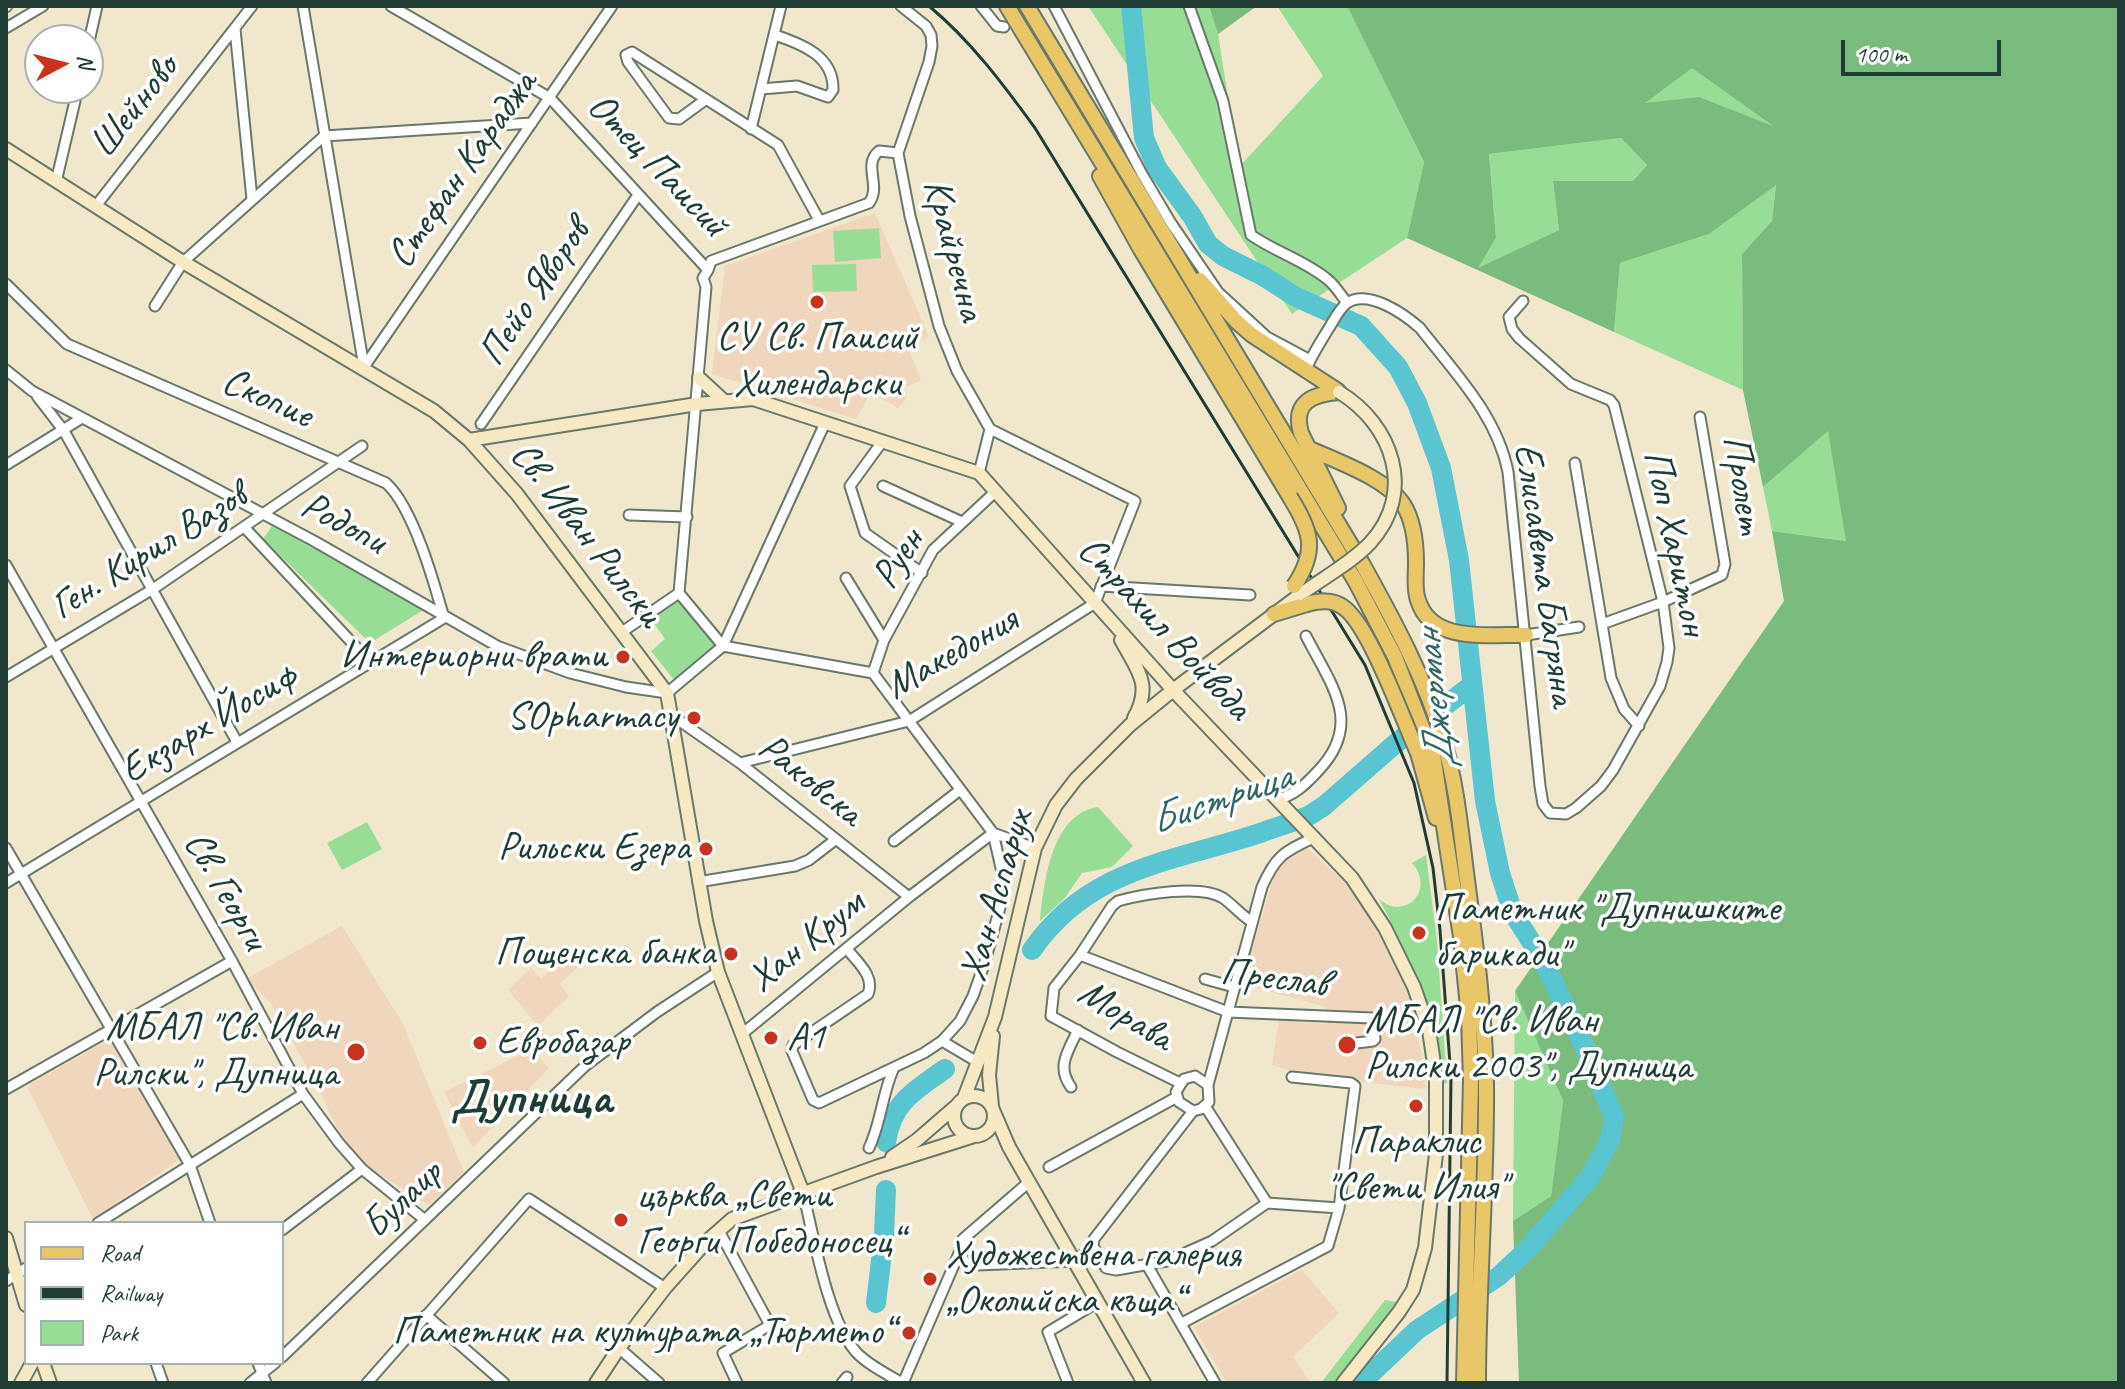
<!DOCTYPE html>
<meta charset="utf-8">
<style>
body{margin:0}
#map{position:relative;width:2125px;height:1389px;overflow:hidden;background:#f0e7cd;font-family:Caveat,sans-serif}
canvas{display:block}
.frame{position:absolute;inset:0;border:8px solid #1f3d34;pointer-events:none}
.legend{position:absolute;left:24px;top:1221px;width:260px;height:144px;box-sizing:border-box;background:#fff;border:2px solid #a5b1ae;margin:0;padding:10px 14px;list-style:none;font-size:24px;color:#1f3d34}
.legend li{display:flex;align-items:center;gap:16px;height:40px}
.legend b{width:40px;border:2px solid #a5b1ae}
.north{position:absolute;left:24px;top:24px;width:80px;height:80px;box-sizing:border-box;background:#fff;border:2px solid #a5b1ae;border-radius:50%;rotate:83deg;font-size:22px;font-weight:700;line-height:32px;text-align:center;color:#1f3d34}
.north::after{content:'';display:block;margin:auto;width:28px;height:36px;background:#c8321e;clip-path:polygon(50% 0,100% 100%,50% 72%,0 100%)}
.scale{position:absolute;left:1841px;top:40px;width:160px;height:36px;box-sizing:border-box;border:4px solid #1f3d34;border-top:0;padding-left:10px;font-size:24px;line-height:28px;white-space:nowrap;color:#1f3d34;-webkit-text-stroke:6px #fff;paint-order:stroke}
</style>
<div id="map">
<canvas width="2125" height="1389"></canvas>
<div class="frame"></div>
<ul class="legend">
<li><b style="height:10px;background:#e9c769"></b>Road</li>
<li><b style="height:10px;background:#1f3d34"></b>Railway</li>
<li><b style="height:22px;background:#98dd95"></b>Park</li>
</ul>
<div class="north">N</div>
<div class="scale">100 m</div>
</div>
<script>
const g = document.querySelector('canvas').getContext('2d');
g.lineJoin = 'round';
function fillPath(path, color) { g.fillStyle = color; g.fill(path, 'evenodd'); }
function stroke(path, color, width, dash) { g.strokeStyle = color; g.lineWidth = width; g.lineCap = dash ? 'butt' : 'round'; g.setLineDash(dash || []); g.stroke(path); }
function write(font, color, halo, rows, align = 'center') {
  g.font = font + ' Caveat,sans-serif'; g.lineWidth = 7; g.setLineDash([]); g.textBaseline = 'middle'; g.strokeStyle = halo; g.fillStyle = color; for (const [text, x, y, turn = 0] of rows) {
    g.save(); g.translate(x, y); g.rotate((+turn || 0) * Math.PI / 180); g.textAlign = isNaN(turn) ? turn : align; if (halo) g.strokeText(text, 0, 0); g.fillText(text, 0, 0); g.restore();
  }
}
fillPath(new Path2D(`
 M875,213L929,337L907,346L921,380L902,389L906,399L898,408L871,392L856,419L712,374L725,266Z
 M1307,848L1358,895L1413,999L1426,1089L1307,1076L1272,1065L1279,1020L1327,1024L1326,1007L1241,984L1278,864Z
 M342,926L403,1024L464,1172L429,1205L368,1167L343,1140L314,1080L271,1003L246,979Z
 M569,954L579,966L560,984L569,996L538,1026L508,990L531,968L541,979Z
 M110,1039L180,1159L93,1219L27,1086Z
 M532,1049L549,1068L473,1148L444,1092Z
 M1302,1270L1339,1313L1293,1357L1311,1383H1227L1194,1327Z`), '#efd6bc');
fillPath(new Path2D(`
 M1088,6H1209L1218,34L1239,167L1323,76L1277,6H1347L1424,162L1407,238L1292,314Z
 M1692,67L1777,128L1643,104Z
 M1621,138L1647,165L1633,181H1553L1559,230L1477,269L1496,238L1489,154Z
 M1776,184L1772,221L1742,254L1743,390L1614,332L1620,263L1709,234Z
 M879,228L881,258L835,262L833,231Z
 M856,264L857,291L813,292L812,265Z
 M1828,430L1847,541L1772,531L1763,487Z
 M272,526L425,609L370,643L263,539Z
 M679,595L718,645L675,681L651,651L665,639L650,617Z
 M1098,807L1133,846L1112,867L1082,873L1064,899L1040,921C1044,882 1051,814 1098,807Z
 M367,822L382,849L342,870L327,843Z
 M1426,855L1437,941L1447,1083L1442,1084C1439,1019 1409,956 1379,899C1405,922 1436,890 1412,863Z
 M1515,991L1563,1101L1551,1196L1513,1221Z
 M1385,1300L1397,1302L1334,1383H1321Z`), '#98dd95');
fillPath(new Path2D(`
 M1209,6H1257L1218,34Z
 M1347,6H2119V1383H1519L1513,1221L1551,1196L1563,1101L1515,991L1784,601L1772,531L1846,541L1828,431L1763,487L1743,390L1742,254L1772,221L1776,185L1709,234L1620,263L1614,332L1407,238L1424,162ZM1692,68L1772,125L1773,126L1699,97L1645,103ZM1621,138L1647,165L1633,181H1553L1559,230L1478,268L1496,238L1489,154Z`), '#7abc7e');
stroke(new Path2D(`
 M1131,6L1144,138L1157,168L1192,216L1208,244L1223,256L1263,276L1296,297L1361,326L1398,367L1417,403L1441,468L1459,560L1485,801L1500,873L1513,913L1544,962L1588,1054L1614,1117L1610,1140L1590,1177L1529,1248L1499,1276L1417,1330L1361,1383
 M1032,950C1090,866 1175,862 1263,832C1279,826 1295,822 1310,815L1324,806L1395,744L1472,685
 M886,1142C892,1102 914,1091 945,1069
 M876,1303L884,1235L886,1190`), '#59c5d1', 20);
const street = new Path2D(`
 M303,6L364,367
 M391,6L550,98L708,270L711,261L869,203C882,186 862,165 879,151L898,153
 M901,6L926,26L931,35L932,46L929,62L898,153L910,216L939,326L957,371L990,429L979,473
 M981,6L997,26L1004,27
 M1054,6L1142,174L1171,223L1218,292L1267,337L1310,360
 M1189,6L1223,101L1251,235C1275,252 1304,260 1327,279C1335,285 1341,295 1347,303
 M6,7L7,6
 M6,28L43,6
 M235,29L252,199
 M88,46L97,6
 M761,89L797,86L828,97L833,90C834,56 802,44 775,35
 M705,100L679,119L669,118L628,62L626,55L632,52L778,145L819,220
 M751,129L781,6
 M56,182L78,88
 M95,207L252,6
 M6,284L67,344L386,483C413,507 434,582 444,618L6,883
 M155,306L183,262L324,136L532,123
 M364,367L612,6
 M6,370L32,391L314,541L497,646L570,673L626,687L667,693L723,646L825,423
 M1305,372C1311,356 1320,343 1329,328C1334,320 1339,309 1347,303C1369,289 1404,314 1420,328C1454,372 1497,415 1508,472L1540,786L1543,804L1550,813L1566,814L1576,808L1601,786L1613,770L1660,686L1667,662L1669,648L1663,602L1614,405L1610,400L1571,384L1519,338L1512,329L1509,317L1523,301
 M37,396L64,431L237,742
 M481,424L638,195
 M882,442L850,486L865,533L922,573
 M1575,463L1611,678L1624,709L1639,726
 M6,465L82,418
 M883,486L962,522
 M629,515L687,517
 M245,528L370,662
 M6,565L232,961L303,1094L339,1143L362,1169L425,1220
 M846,578L884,640
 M1101,586L1250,595
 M679,593L723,646
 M1602,624L1663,602L1722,575L1725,564L1700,417
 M622,632L679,593L706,287L703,278L708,270
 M1526,635L1579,627
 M723,646L873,673L993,833L1002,872L1004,893L984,965L973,996L960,1021L942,1041L924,1053L819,1103L813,1100L792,1051L793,1045L868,994C875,976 858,963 847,949
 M873,673L884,640L933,550L995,492
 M6,677L153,589L362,446
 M671,715L740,763L909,897
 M740,763L909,721L1095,603L1135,501L990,429
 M1278,799C1294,796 1307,783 1318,771C1364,723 1331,685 1306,636
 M993,833L1035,848
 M894,841L960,790
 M6,848L190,1165L210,1223
 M698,882L795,866L809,860L835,840
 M1080,955L1228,1012L1372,1018L1375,1039L1373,1041L1349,1044
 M1205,979L1234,987
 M742,1034L909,897L993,833
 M942,1041L979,1063
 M1180,1083L1117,1052L1051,1016L1054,988L1080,955L1112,906L1118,901C1143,894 1201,884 1223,898C1233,905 1241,915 1252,922
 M1208,1085L1195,1076L1184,1079L1176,1092L1179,1102L1193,1111L1201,1109L1209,1102L1208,1085L1262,887C1276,855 1284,852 1315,837
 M1071,1087C1056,1067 1068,1051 1078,1030
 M6,1089L232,961
 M1205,1106L1267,1203
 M869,1148C881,1123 882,1095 893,1070
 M1049,1167L1177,1097
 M1029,1182L963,1239L960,1251L965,1263L977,1265L1075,1261L1093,1246L1094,1239L1193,1111
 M803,1193C814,1236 827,1319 856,1352C868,1365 887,1374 902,1383
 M98,1223L303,1094
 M282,1230L362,1169
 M719,1231L770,1325L723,1353L737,1383
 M1093,1246L1106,1268L1116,1270L1167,1261L1212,1241L1267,1203L1339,1208
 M1147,1265L1215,1383
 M6,1281L26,1268
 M426,1315L504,1383
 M1182,1323L1328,1246L1339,1208L1355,1086L1351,1083L1292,1077
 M619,1348L659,1383
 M282,1357L585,1066L657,1012L718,972
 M156,1363L163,1383
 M258,1363L266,1383
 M250,1383L275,1363
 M367,1383L529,1199L665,1288
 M842,1383L847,1377
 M903,1383L960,1251
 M1068,1383L1048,1332L1098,1302`);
const secondary = new Path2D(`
 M6,149L183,262L434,411L469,440L517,494L667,693L706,921L718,972L803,1193
 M699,378L724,401
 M469,440L697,404L753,399L979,473L1173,690L1352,878L1385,928L1414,987L1429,1030L1436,1077V1154L1425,1248L1413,1290L1399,1312L1343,1383
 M1121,640C1137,670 1153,684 1134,718
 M954 1116a20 20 0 1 1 40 0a20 20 0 1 1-40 0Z
 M964,1098L995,1017L1035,848L1056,805L1076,779L1130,725L1173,690L1301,594
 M992,1106L989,1075L993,1036
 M993,1110L1009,1147L1144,1383
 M892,1157L917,1140L955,1107
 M6,1238L26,1305
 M43,1363L50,1383
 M21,1383L32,1363
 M596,1383L619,1348L665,1288L706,1242L732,1219L876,1167L974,1136`);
const primary = new Path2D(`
 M1007,6L1356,582L1395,657L1433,755L1461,937L1469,1017L1471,1080L1464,1383
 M1027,6L1363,565C1394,621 1426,680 1444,742C1457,786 1461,834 1467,880C1476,948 1485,1016 1486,1085C1487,1185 1478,1284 1478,1383
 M1100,176L1140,248L1290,497
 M1200,280L1236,321L1252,335L1338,391
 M1308,448C1336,461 1386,478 1403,504C1414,521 1416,543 1416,563C1416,575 1414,589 1418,600C1431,644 1489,634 1526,635
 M1338,508L1301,433C1292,402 1313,394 1339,392
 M1274,614L1307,604
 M1418,753L1436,818`);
stroke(street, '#68786a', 13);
stroke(secondary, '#68786a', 16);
stroke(primary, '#68786a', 18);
stroke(street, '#fff', 9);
stroke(secondary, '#f6e9c3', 12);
stroke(primary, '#e9c769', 14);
stroke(new Path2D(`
 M929,6C971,41 1003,84 1035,128L1365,665L1414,783L1433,868L1440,930L1451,1077L1447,1383`), '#1f3d34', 3);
const secondaryBridge = new Path2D(`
 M1301,594C1323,578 1351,563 1370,543C1417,492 1392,424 1339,392`);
const primaryBridge = new Path2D(`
 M1290,497C1311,531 1318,550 1294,586
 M1307,604C1319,601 1332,599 1343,607C1369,624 1403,720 1418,753`);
stroke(secondaryBridge, '#68786a', 16, []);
stroke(primaryBridge, '#68786a', 18, []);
stroke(secondaryBridge, '#f6e9c3', 12);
stroke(primaryBridge, '#e9c769', 14);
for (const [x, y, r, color] of [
 [817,302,8,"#c8321e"],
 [623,657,8,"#c8321e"],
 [694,718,8,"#c8321e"],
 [706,849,8,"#c8321e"],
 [1419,933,8,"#c8321e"],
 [731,954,8,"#c8321e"],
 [771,1038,8,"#c8321e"],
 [480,1043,8,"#c8321e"],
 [1347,1045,10,"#c8321e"],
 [356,1052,10,"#c8321e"],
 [1416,1106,8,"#c8321e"],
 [621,1220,8,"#c8321e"],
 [930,1279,8,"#c8321e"],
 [909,1333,8,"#c8321e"]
]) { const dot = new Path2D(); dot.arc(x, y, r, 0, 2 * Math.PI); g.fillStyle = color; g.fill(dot); stroke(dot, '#fff', 3); }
write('40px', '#1f3d34', '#fff', [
 ["Шейново",135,107,-52],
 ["Отец Паисий",657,166,46],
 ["Стефан Караджа",463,170,-55],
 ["Крайречна",953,250,75],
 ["Пейо Яворов",535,293,-56],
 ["Скопие",267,399,24],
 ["Пролет",1742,485,81],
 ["Родопи",343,524,28],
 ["Св. Иван Рилски",586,535,52],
 ["Поп Харитон",1674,543,78],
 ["Ген. Кирил Вазов",149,552,-32],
 ["Руен",899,559,-57],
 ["Елисавета Багряна",1544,575,82],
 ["Страхил Войвода",1164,629,47],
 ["Македония",952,654,-30],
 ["Екзарх Йосиф",209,724,-31],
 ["Раковска",810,781,39],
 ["Св. Георги",225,891,60],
 ["Хан Аспарух",997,896,-74],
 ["Хан Крум",807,942,-39],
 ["Преслав",1274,979,7],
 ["Морава",1125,1016,31],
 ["Булаир",403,1200,-44]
]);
write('40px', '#1f3d34', '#fff', [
 ["СУ Св. Паисий",817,339,"center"],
 ["Хилендарски",817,385,"center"],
 ["Интериорни врати",607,657],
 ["SOpharmacy",678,718],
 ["Рильски Езера",690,849],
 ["Паметник \"Дупнишките",1435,910,"left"],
 ["барикади\"",1435,956,"left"],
 ["Пощенска банка",715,954],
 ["МБАЛ \"Св. Иван",1365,1022,"left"],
 ["Рилски 2003\", Дупница",1365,1068,"left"],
 ["МБАЛ \"Св. Иван",338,1029],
 ["Рилски\", Дупница",338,1075],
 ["A1",787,1038,"left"],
 ["Евробазар",496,1043,"left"],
 ["Параклис",1416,1143,"center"],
 ["\"Свети Илия\"",1416,1189,"center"],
 ["църква „Свети",637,1197,"left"],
 ["Георги Победоносец“",637,1243,"left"],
 ["Художествена галерия",946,1256,"left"],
 ["„Околийска къща“",946,1302,"left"],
 ["Паметник на културата „Тюрмето“",893,1333]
], 'right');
write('italic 42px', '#306663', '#fff', [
 ["Джерман",1436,699,-96],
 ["Бистрица",1221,800,-19]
]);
write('bold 48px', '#1f3d34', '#fff', [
 ["Дупница",531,1100]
]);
</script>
